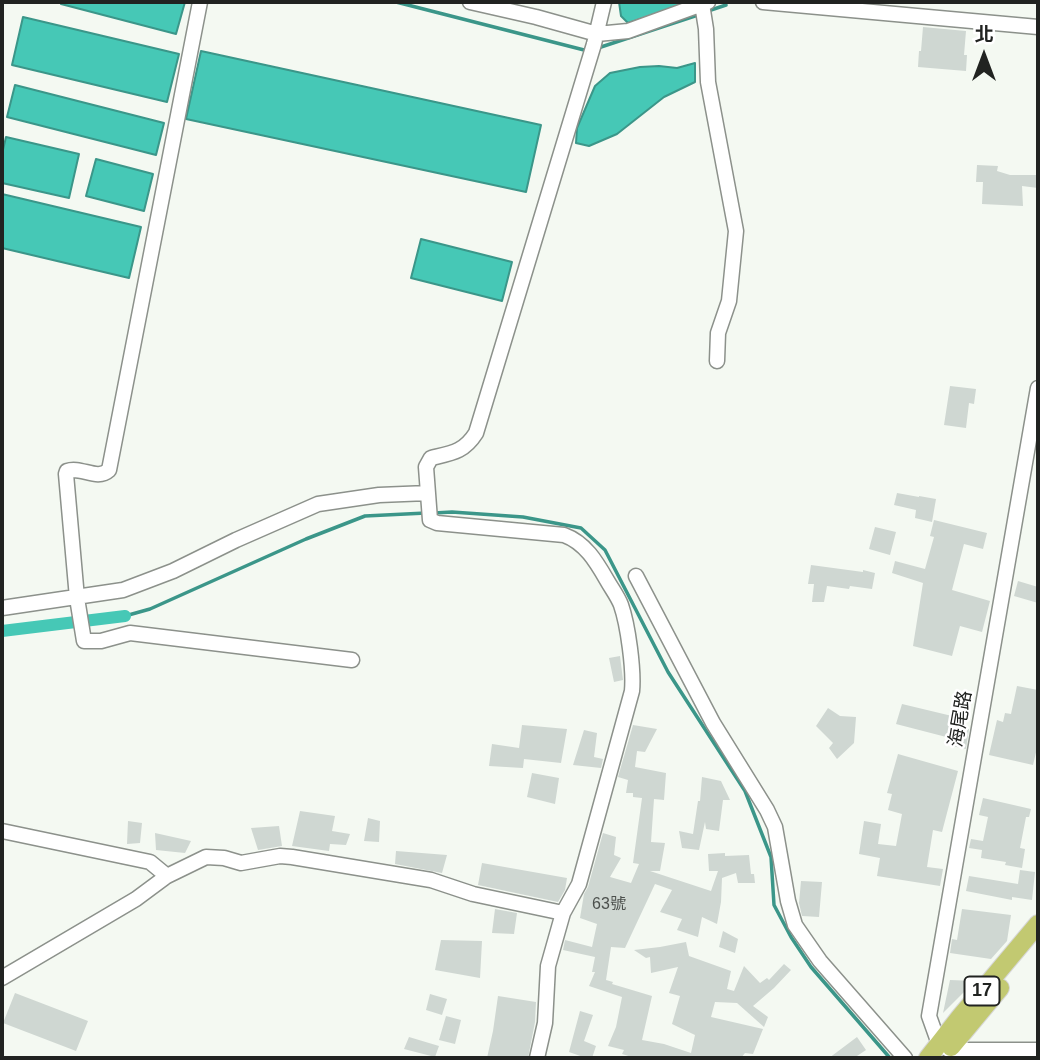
<!DOCTYPE html>
<meta charset="utf-8">
<style>
body{margin:0}
#map{position:relative;width:1040px;height:1060px;overflow:hidden;background:#f4f9f2;font-family:Arial,"Noto Sans TC",sans-serif}
canvas{display:block}
.frame{position:absolute;inset:0;border:4px solid #212321;pointer-events:none}
.north{position:absolute;left:949px;top:21px;width:70px;height:70px;-webkit-text-stroke:5px #fff;paint-order:stroke;rotate:0deg;font-size:19px;font-weight:700;line-height:28px;text-align:center;color:#212321}
.north::after{content:'';display:block;margin:auto;width:24px;height:32px;background:#212321;clip-path:polygon(50% 0,100% 100%,50% 72%,0 100%)}
</style>
<div id="map">
<canvas width="1040" height="1060"></canvas>
<div class="frame"></div>
<div class="north">北</div>
</div>
<script>
const g = document.querySelector('canvas').getContext('2d');
g.lineJoin = 'round';
function fillPath(path, color) { g.fillStyle = color; g.fill(path, 'evenodd'); }
function stroke(path, color, width, dash) { g.strokeStyle = color; g.lineWidth = width; g.lineCap = dash ? 'butt' : 'round'; g.setLineDash(dash || []); g.stroke(path); }
function write(font, color, halo, rows, align = 'center') {
  g.font = font + ' Arial,"Noto Sans TC",sans-serif'; g.lineWidth = 5; g.setLineDash([]); g.textBaseline = 'middle'; g.strokeStyle = halo; g.fillStyle = color; for (const [text, x, y, turn = 0] of rows) {
    g.save(); g.translate(x, y); g.rotate((+turn || 0) * Math.PI / 180); g.textAlign = isNaN(turn) ? turn : align; if (halo) g.strokeText(text, 0, 0); g.fillText(text, 0, 0); g.restore();
  }
}
const water = new Path2D(`
 M61,2H185L176,34L61,4Z
 M619,2H694L628,23L621,16Z
 M23,17L179,54L167,102L12,65Z
 M201,51L541,125L526,192L186,119Z
 M695,63V82L664,97L617,134L589,146L576,143L577,128L595,86L610,73L640,67L659,66L677,68Z
 M15,85L164,123L156,155L7,117Z
 M6,137L79,154L69,198L2,183V154Z
 M96,159L153,174L144,211L86,196Z
 M2,194L141,227L129,278L2,248Z
 M421,239L512,262L502,301L411,278Z`);
fillPath(water, '#46c8b6');
stroke(water, '#3b9689', 2);
stroke(new Path2D(`
 M396,2L588,51
 M708,11L726,5
 M598,48L701,14
 M434,513L452,512L523,517L581,528L605,550L668,672L745,791L771,857L774,905L791,937L811,967L890,1058
 M125,616L150,609L306,539L365,516L426,513`), '#3b9689', 3.5);
stroke(new Path2D(`
 M2,631L125,616`), '#46c8b6', 12);
fillPath(new Path2D(`
 M923,27L966,31L964,55H967L966,71L918,67L919,51H921Z
 M977,165L998,166L997,171L1010,175H1038V188L1022,186L1023,206L982,204L983,182H976Z
 M950,386L976,389L974,404L969,403L966,428L944,425Z
 M897,493L919,497V496L936,499L932,522L915,518L916,510L894,505Z
 M934,520L987,533L983,549L964,544L952,590L990,601L982,632L960,626L952,656L913,646L923,583L892,573L895,561L925,569L934,537L930,536Z
 M875,527L896,532L890,555L869,549Z
 M811,565L863,572V570L875,573L872,589L850,586L849,589L827,586L824,602H812L814,584H808Z
 M1018,581L1038,587V603L1014,596Z
 M620,656L623,680L614,682L609,658Z
 M1017,686L1038,690V744L1033,765L989,755L997,720L1003,722L1005,713L1011,714Z
 M902,704L952,716L951,723L969,729L966,749L952,746L954,739L896,724Z
 M828,708L840,716L856,717L854,743L837,759L829,748L833,743L816,726Z
 M522,725L567,729L561,763L524,759L523,768L489,766L492,744L519,748Z
 M633,725L657,729L645,752L637,751L635,767L666,773L664,800L654,799L651,842L665,843L660,871H650L711,891L718,871H709L708,854L725,853V856L749,855L751,874H754L755,883H738L736,873L722,878L721,902L717,924L702,917L698,937L677,930L682,919L660,912L672,890L655,884L625,948L611,947L606,980L613,982L612,984L652,996L642,1040L664,1044L691,1053L695,1035L672,1024L680,996L669,993L678,967L651,973L650,957L646,958L634,950L660,947L686,942L689,956L731,971L727,989L734,991L744,966L760,983L767,978L769,980L784,964L791,970L774,988L753,1006L768,1017L764,1027L737,1003L715,1002L711,1017L763,1029L753,1054L745,1053L741,1058H635L622,1054L624,1050L608,1046L616,1027L622,997L589,986L595,972H592L595,957L563,950L565,940L592,947L597,924L580,918L584,894L588,887L603,833L616,837L614,855L621,858L610,877L631,883L639,864L633,863L642,798L633,797V793H626L628,780L618,777Z
 M584,730L597,733L594,757L603,759L601,768L573,765Z
 M898,754L958,771L942,832L933,830L927,867L943,869L940,886L877,876L880,858L859,854L864,821L881,824L878,844L896,846L902,814L888,810L892,794L887,793Z
 M532,773L559,778L555,804L527,797Z
 M702,777L721,781L730,800H723L719,831L706,829L705,822L699,850L682,848L679,831L693,834L698,801H700Z
 M983,798L1031,809L1029,817H1026L1020,848L1025,849L1022,868L1005,865L1006,862L981,858L982,850L969,848L971,839L983,841L988,817L979,815Z
 M300,811L335,816L332,831L350,834L346,845L330,844L329,851L292,846Z
 M368,818L380,821L379,842L364,841Z
 M128,821L142,823L140,843L127,844Z
 M279,826L282,846L258,850L251,828Z
 M155,833L191,841L185,853L156,850Z
 M396,851L447,855L442,873L395,864Z
 M482,863L567,878L565,890L558,902L478,885Z
 M1020,870L1035,872L1032,900L1012,897V900L966,891L969,876L1018,884Z
 M801,881L822,882L819,917L802,916L799,903Z
 M495,909L517,913L514,934L492,933Z
 M962,909L1011,915L1007,941L991,959L950,953L952,939L957,940Z
 M723,931L738,939L735,953L719,947Z
 M441,940L482,941L480,978L435,970Z
 M950,980L975,981L943,1013Z
 M15,993L88,1021L76,1051L3,1023Z
 M430,994L447,999L442,1015L426,1010Z
 M498,996L536,1002L535,1022L528,1058H487L493,1031Z
 M580,1011L593,1015L584,1041L596,1046L592,1058H586L569,1052Z
 M446,1016L461,1020L455,1044L439,1040Z
 M409,1037L439,1046L435,1057L404,1049Z
 M857,1037L866,1050L854,1058H829Z`), '#cfd7d2');
const minor = new Path2D(`
 M200,2L109,470C97,481 81,466 67,471L66,474L77,598L84,641H101L130,633L352,660
 M470,2L536,17L597,34L628,31L708,2
 M763,2L1038,27
 M702,4L706,29L708,82L736,231L729,301L718,333L717,361
 M1038,388L929,1016L939,1044L949,1050H1038
 M636,576L713,723L767,810L775,827L788,901L795,925L820,961L905,1058
 M2,608L123,590L173,571L236,540L318,504L379,495L428,493
 M2,831L150,862L167,876
 M563,913L579,884L632,691C634,670 628,625 621,605C618,597 612,589 608,582C597,563 586,543 564,535L437,523L430,520L426,467L431,458C452,453 464,452 476,433L594,44L604,2
 M2,978L136,899L167,876L206,857L224,858L241,863L280,856L292,857L431,880L473,894L563,913L548,966L545,1023L537,1058`);
const major = new Path2D(`
 M951,1047L1000,988
 M928,1058L960,1017L1038,924`);
stroke(minor, '#8c918b', 17);
stroke(major, '#d7d7d7', 20);
stroke(minor, '#fff', 14);
stroke(major, '#c2c971', 18);
write('16px', '#4c504d', null, [
 ["63號",609,905]
]);
for (const [x, y, w] of [
 [982,991,35]
]) { const box = new Path2D(); box.roundRect(x - w / 2, y - 14.5, w, 29, 5); g.fillStyle = '#fff'; g.fill(box); stroke(box, '#212321', 2); }
write('bold 18px', '#212321', null, [
 ["17",982,991]
]);
write('19px', '#212321', '#fff', [
 ["海尾路",961,719,-80]
]);
</script>
